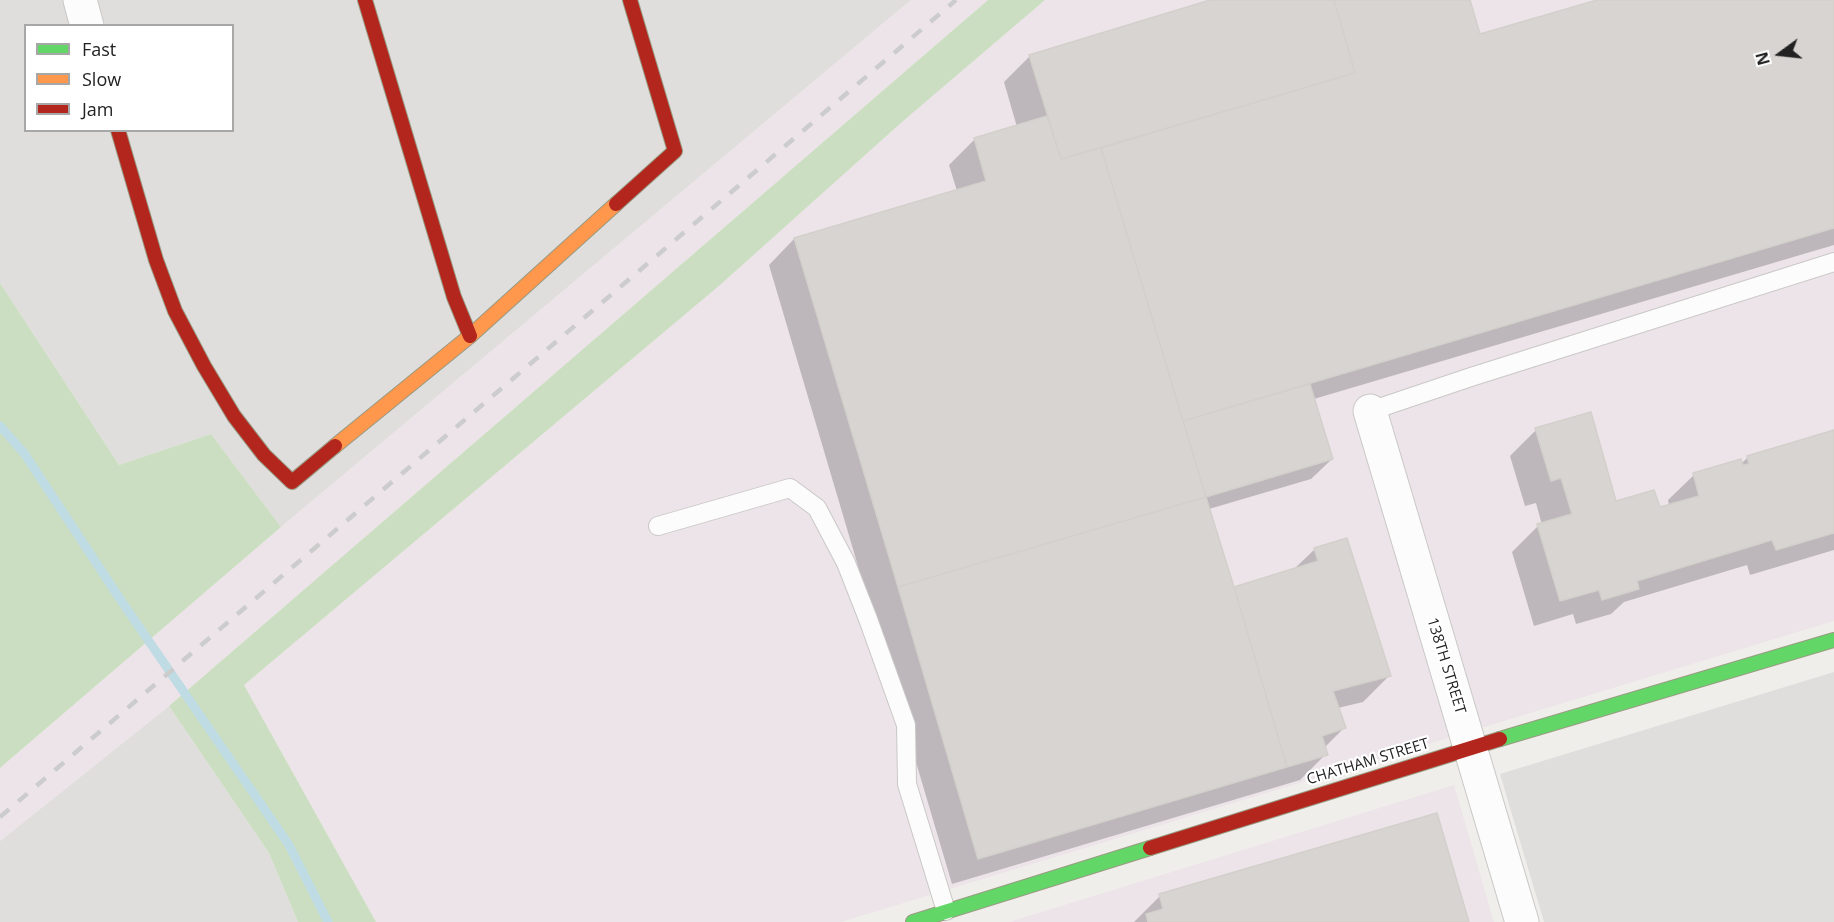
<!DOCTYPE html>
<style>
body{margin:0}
#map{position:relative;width:1834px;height:922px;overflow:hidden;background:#f0eeeb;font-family:"Open Sans",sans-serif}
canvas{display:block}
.legend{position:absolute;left:24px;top:24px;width:210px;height:108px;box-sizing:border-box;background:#fff;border:2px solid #a7a7a7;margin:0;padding:8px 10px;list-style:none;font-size:18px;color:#222}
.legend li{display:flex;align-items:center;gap:12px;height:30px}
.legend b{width:30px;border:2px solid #a7a7a7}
.north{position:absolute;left:1750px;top:24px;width:60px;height:60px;-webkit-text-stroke:4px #fff;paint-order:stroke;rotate:255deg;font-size:16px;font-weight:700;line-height:24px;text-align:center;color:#222}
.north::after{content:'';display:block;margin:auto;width:21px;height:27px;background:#222;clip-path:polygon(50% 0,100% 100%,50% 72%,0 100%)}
</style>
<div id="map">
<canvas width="1834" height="922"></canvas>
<ul class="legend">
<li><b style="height:8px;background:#63d668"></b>Fast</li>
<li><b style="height:8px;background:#ff974d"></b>Slow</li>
<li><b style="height:8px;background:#b3261e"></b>Jam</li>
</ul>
<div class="north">N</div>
</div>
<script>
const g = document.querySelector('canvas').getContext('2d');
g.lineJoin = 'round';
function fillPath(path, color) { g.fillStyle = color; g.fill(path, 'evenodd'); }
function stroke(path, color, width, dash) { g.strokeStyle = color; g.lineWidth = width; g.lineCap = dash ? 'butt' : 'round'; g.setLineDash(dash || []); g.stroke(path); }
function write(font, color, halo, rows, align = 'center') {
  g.font = font + ' "Open Sans",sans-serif'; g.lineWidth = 4.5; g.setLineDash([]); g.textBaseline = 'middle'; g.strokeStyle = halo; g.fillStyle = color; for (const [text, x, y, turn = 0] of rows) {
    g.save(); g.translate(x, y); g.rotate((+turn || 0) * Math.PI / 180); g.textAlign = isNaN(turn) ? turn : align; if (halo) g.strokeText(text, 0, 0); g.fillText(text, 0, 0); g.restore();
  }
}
fillPath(new Path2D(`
 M0,0H911L281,527L211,434L119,465L0,283ZM26,26H232V130H26Z
 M1834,672V922H1544L1500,774Z
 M169,706L269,853L298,922H0V841Z`), '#dfdedc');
fillPath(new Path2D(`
 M911,0H988L169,706L0,841V768L281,527Z
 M1045,0H1834V621L841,922H376L244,685L720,285L902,122Z
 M1454,785L1494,922H1009Z`), '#ede4e9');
fillPath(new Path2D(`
 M988,0H1045L902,122L720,285L244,685L376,922H298L269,853L169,706Z
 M0,283L119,465L211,434L281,527L0,768Z`), '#cbdec1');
fillPath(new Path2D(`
 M1215,0H1468L1479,36L1602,0H1834V245L1314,399L1332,459L1311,479L1209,509L1233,588L1294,569L1315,549L1389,676L1363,702L1338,708L1344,728L1324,748L1326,754L1300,780L952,884L769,265L794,239L957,191L949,165L975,139L1017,127L1004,82L1030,56Z
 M1536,430L1615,503L1659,509L1669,506L1668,500L1694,475L1741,464L1747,458L1834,432V550L1750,575L1747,565L1624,602L1611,614L1576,624L1573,614L1534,626L1512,552L1538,526L1542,525L1536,503L1525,506L1510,456Z
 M1160,896L1468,922H1134Z`), '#0003');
stroke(new Path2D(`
 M0,426L24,453L122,602L289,845L328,922`), '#bfdbe3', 9);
const building = new Path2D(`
 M1210,0H1334L1355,73L1061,159L1029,55Z
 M1334,0H1470L1480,34L1597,0H1834V228L1183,421L1101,148L1355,73Z
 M1047,116L1061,159L1101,148L1206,497L898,587L794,238L986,181L974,138Z
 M1310,384L1333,459L1206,497L1183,421Z
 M1591,412L1616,501L1654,490L1660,507L1699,496L1693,473L1741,459L1743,465L1749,464L1747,456L1834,430V533L1776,550L1772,540L1637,581L1639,589L1602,600L1599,590L1560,601L1537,524L1572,514L1561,478L1551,481L1535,428Z
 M1206,497L1234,587L1287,767L978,859L898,587Z
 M1347,538L1391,676L1333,691L1346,728L1322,736L1328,755L1287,767L1234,587L1318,561L1314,548Z
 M1437,813L1469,922H1148L1146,914L1163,909L1159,894Z`);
fillPath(building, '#d7d4d2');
stroke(building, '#d3d0cc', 1.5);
const lane = new Path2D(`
 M1370,411L1471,377L1834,262
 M658,526L790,488L817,508L846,563L868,619L906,725L907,784L946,911`);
const street = new Path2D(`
 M80,0L87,26
 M1370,411L1522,922`);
const fast = new Path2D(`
 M1500,739L1834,640
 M913,922L1150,848`);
const slow = new Path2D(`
 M335,446L470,336L616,204`);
const jam = new Path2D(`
 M365,0L454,297L470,336
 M118,130L156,260L175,311L204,366L234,416L264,455L292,482L335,446
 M616,204L675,151L630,0
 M1150,848L1500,739`);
stroke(lane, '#c9c8c7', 20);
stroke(street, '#c9c8c7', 35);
stroke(fast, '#999a82', 16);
stroke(slow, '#999a82', 16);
stroke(jam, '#999a82', 16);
stroke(lane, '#fdfcfc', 18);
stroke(street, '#fdfcfc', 33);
stroke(fast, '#63d668', 14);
stroke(slow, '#ff974d', 14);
stroke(jam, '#b3261e', 14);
stroke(new Path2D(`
 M0,817L956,0`), '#ccc', 4.5, [12, 12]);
write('15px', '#222', '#fff', [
 ["138TH STREET",1446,666,73],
 ["CHATHAM STREET",1368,762,-17]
]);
</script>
